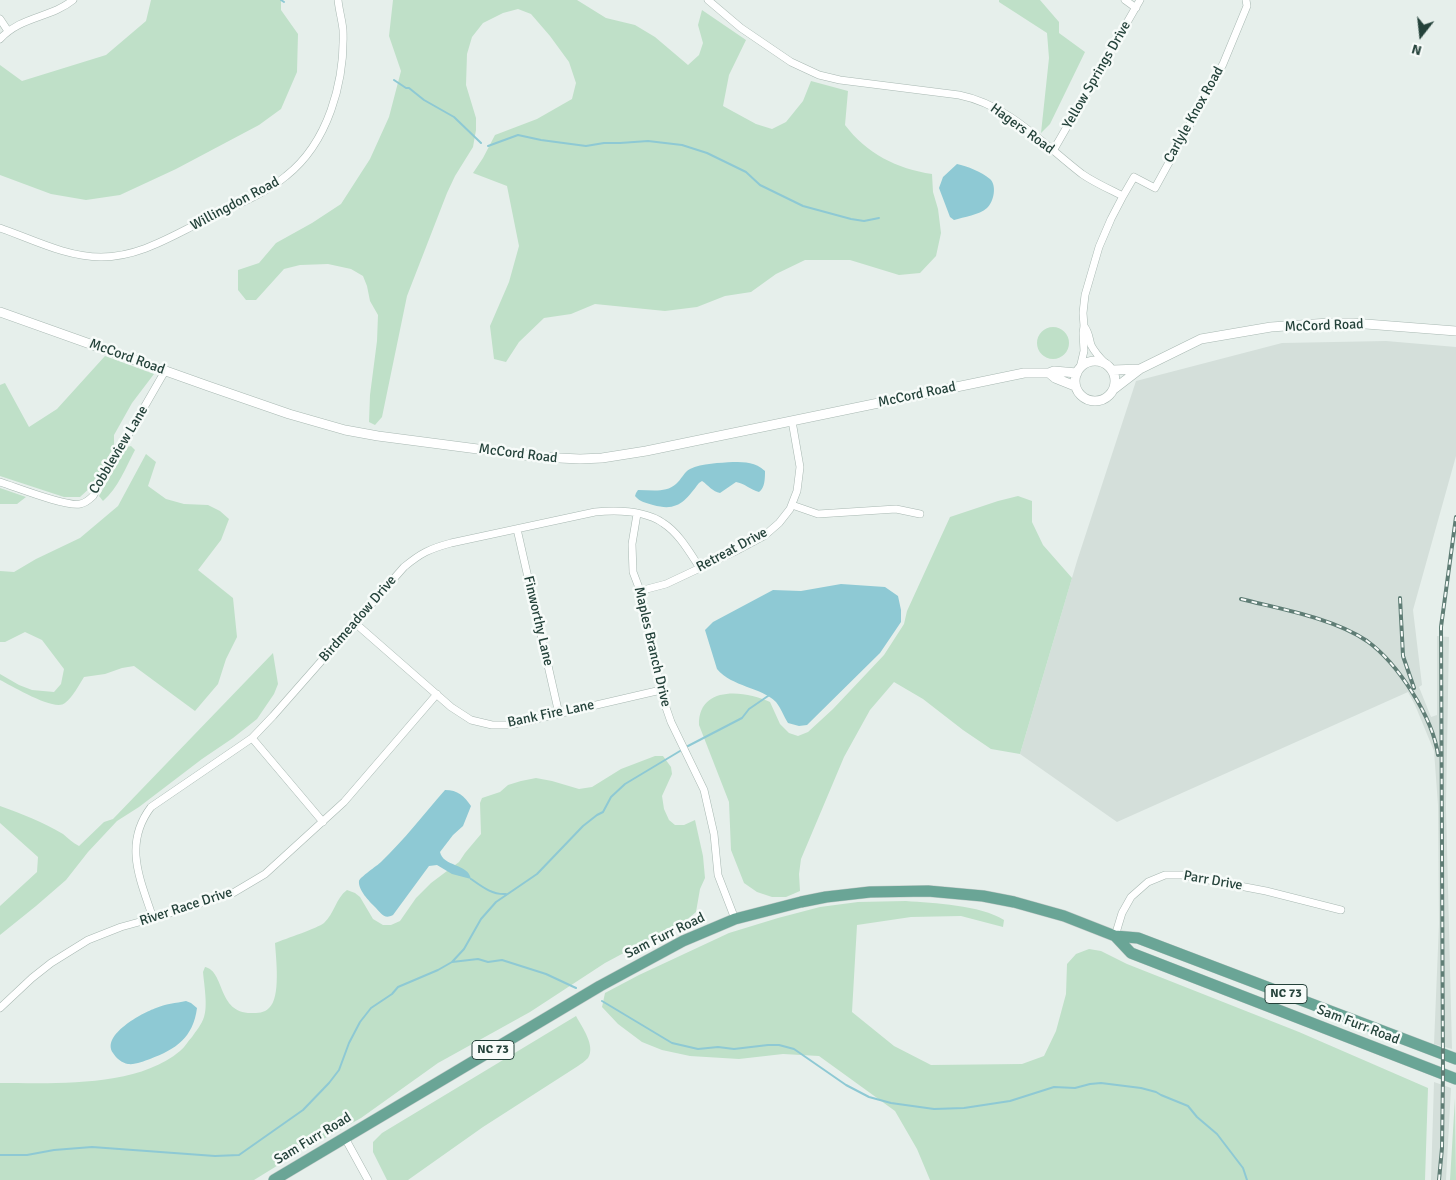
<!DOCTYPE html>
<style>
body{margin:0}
#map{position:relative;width:1456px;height:1180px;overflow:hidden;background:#e6efeb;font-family:Signika,sans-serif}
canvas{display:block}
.north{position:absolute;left:1396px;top:10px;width:50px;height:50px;-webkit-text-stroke:4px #f7fbf9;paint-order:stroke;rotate:196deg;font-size:14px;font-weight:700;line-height:20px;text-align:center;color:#24423a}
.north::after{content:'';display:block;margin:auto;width:18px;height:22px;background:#24423a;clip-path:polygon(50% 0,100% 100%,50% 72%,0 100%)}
</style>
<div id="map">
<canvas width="1456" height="1180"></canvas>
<div class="north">N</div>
</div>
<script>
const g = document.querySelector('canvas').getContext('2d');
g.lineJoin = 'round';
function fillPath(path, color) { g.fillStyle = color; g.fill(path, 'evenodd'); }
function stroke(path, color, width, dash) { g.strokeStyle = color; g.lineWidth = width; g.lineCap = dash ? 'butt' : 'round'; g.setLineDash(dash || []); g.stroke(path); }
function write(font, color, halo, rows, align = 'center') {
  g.font = font + ' Signika,sans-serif'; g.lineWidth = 5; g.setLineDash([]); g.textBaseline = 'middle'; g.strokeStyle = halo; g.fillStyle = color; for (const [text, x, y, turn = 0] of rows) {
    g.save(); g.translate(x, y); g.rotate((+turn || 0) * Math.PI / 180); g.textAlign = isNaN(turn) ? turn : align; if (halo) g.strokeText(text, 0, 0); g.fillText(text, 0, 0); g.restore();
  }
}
fillPath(new Path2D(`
 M1386,341L1456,347V456L1413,610L1422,685L1419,687L1431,717L1437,715V636L1449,637L1446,807L1452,1049L1434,1044L1439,924L1438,805L1434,751L1415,705L1408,692L1117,822L1020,754L1077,561L1136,381L1282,343Z
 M1434,1082L1451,1088L1446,1180H1431Z`), '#d4dfda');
fillPath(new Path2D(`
 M151,0H281V10L298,34L297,72L281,109L259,125L176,169L120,195L86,200L51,194L0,175V65L22,81L106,55L146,21Z
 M393,0H577L606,18L635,25L655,37L688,65L699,55L703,43L698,25L702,10L746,40L729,75L723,106L756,124L772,129L786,122L803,101L811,81L848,91L845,125C866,153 897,169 932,174L933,192L938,209L941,233L936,256L920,273L899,275L850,260H805L776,274L751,292L725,296L697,307L665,311L595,304L571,314L544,318L519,342L506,362L494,359L490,326L509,282L519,246L507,186L473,173L483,158L495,135L537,119L572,99L576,83L569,62L550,36L531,14L518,9L503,13L483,23L472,37L467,54L466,85L476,118V130L473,147L455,176L447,193L407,296L382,417L375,425L369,422L370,395L377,341L378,315L370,301L367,286L363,276L351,269L328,264L300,265L284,269L256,300H246L238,290V270L259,263L276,243L312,223L341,204L370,159L389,117L401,71L389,36Z
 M999,0H1040L1059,22V33L1085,52L1050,124L1041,133L1049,58L1047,33L999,2Z
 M1037 343a16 16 0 1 1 32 0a16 16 0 1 1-32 0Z
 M105,356L154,374L132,403L114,435V447L92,486L80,497H64L0,476V385L5,383L29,427L57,409Z
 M131,446L135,450C126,467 118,488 103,501L99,496L127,447Z
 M146,454L156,462L148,486L166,499L184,504L208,505L220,511L229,519L221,540L198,570L233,598L237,637L226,659L218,684L195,711L134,666L122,668L105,674L84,677C79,685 72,698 65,703C55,712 12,686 0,680V674L19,685L32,690L54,692L61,684L64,669L42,640L25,632L5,642H0V571L14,572L36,559L80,538L118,506Z
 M0,488L26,497L17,504H0Z
 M1018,496L1032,501V522L1043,545L1072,578L1020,754L991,749L963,730L923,699L894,682L870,710L844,757L801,859L799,874L800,891L786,897H772L757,892L744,883L731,850L729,802L699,725C698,685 745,690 770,702L780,724L789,733L798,736L808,732L833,709L884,655L904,624L907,611L950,517L998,501Z
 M273,653L278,684L274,694L257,719L233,738L202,759L139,807L117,821L88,852L66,880L36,906L0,935V906L37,872L38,857L0,823V806C22,814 43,822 63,834C68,838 73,843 79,846L104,822L113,819Z
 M655,756H663L671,767L672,774L662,796L664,809L669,820L675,825H684L695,820L703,856L705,878L700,889L696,912L689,918L605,963L530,1012L438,1063L361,1118L293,1156L254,1180H0V1083C54,1083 136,1088 180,1051C185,1047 188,1041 192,1037C196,1031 202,1024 204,1017C208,1006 204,984 203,972L205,967C225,971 217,1013 251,1013C258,1013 264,1013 269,1008C281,998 276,958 275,943C285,939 318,928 324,923C334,914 336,898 347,890L355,893L360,897L373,919L383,925H391L400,921L416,898L431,883L459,862L465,853L481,834L480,803L482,798L500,792L508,785L521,781L536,778L552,781L579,789L592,787L621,769Z
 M906,901C934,903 980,905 1004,920L1003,927L961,916L911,917L857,925L852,1012L894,1046L931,1065L1022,1064L1044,1056L1056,1031L1066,994L1067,964L1076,954L1089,949L1101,951L1127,964L1299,1032L1428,1088L1425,1180H930L917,1149L895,1111L819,1056L783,1054L739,1059L690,1056L662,1050L642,1042L618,1024L602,1007L605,993L639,975L729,933L778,918L820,907L858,902Z
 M576,1016C582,1027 596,1046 588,1058C585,1061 581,1064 578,1066L483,1127L408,1180H387L373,1152V1142L382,1133Z
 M1455,1098L1456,1180H1450Z`), '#bfe0c8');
fillPath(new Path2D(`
 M957,164C967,166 982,172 990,179C997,185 994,202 987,208C979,215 964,217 954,220L950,217L939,188L943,177Z
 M733,462C746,462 755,462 765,471C765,478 765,488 759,492C751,490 744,483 736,482L720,493C713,492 708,485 702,481L699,483C685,501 678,512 653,505C646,503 640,502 635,496L636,493L638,490C652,490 666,493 676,484C681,480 684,472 690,469C702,463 720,463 733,462Z
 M841,584L885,587L898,596L901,610V622L880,653L807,725L799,726L788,723C784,717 781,708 776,702C761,687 732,687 717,669L705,630L713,622L773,590L801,591Z
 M445,790C458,790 464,796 471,806L463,826L453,835L440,852C443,867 468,863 471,879L452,874L437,865L429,866L393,915C384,920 381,913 375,907C369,901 358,890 359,881C360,877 377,866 381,862C404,840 424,814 445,790Z
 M186,1001L191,1003L197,1008C193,1038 176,1049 150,1059C144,1061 135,1065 128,1064C122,1063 116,1058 113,1053C101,1035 142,1013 156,1008C165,1004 176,1003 186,1001Z`), '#8ec9d4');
stroke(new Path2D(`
 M281,0L284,2
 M394,80L406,88H409L424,100L454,117L481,143
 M488,146L518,135L541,140L586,146L604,143H620L648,141L682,145L707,153L746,172L760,185L803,206L851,219L864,221L879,218
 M688,746L742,718L749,709L768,696
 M471,879C481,886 492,895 506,894
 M452,962L478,959L488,962L502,960L546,974L576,988
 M602,1001L672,1043L698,1049L718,1047L734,1049L768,1045H779L794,1049L846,1085L869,1097L891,1103L934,1109L964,1108L1010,1101L1054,1087L1075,1088L1090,1084L1101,1083L1141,1088L1156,1092L1161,1095L1188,1106L1197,1117L1217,1134L1243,1168L1247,1180
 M0,1155H27L54,1150L92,1147L215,1156L239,1155L303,1110L329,1083L339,1070L349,1043L360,1022L371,1008L392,994L398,987L438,970L452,962L464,949L481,919L496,902L537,874L583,826L597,815L603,812L611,797L625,784L680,751`), '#8ec9d4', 2);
const minor = new Path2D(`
 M708,0L741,28L791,62L819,75L840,80L959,95C1009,105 1043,144 1082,174C1095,183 1109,189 1123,196L1111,219L1099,247L1085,295L1083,313L1084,326L1083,333L1084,351L1080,368
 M1125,0L1136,8
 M0,19L8,31
 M0,39C21,16 51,18 73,0
 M1053,151L1140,0
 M1123,196L1134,177L1155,188L1223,64L1247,6L1246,0
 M0,228C32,239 66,257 101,257C139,257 170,237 203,221C231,207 262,196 286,176C328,143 345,82 343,30C342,20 339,10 338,0
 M1084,326C1089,332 1089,338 1091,345C1095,353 1100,358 1106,364
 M0,482C16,487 66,507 80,504C86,503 90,499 93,496L165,371
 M792,505L818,514L896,509L920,514
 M637,514L632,544L633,572L641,593L662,696L671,722L704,790L714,834L718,875L735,919
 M517,529L559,714
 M641,593L647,589L666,584L734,552L764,536L779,523L790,509L797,491L800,467L792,421
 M355,623L451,707L471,720L492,725H510L661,690
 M252,738L323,822
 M153,918C140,879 123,844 151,807L252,738L273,716L404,567C421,553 429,549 451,543L595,512C617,510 644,510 663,523C679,533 690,553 700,568
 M1115,936L1122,913L1131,897L1148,882L1165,875H1182L1266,891L1341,910
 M0,1008L32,978L51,963L88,940L121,927L161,916L233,893L265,874L344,802L437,694
 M345,1138L368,1180`);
const tertiary = new Path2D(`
 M0,312L208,386L289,414L345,430L378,436L539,457L580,459L602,458L646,451L1024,373H1049L1054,371L1077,373
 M1075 381a20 20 0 1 1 40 0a20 20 0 1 1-40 0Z
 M1113,370L1140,369
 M1049,373L1055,378L1075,386
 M1114,389L1140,369L1201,339L1271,327L1329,323H1353L1456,331`);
const primary = new Path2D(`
 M1115,936L1131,953L1456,1079
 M274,1180L600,986L683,941L735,919L801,902L826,897L870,892L928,891L983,896L1014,902L1064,916L1115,936L1138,938L1456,1059`);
stroke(minor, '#a8b8b2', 8);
stroke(tertiary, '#a8b8b2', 10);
stroke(primary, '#c2cac8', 12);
stroke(minor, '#fff', 7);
stroke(tertiary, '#fff', 9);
stroke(primary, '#6aa596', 11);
const rail = new Path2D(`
 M1400,598L1403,656L1414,688
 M1241,599C1280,609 1333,618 1367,641C1385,654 1400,673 1412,692C1424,711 1435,733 1438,755
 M1439,1180L1442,1148L1443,1074L1441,627L1456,517`);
stroke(rail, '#5f7d75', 4);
stroke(rail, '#f7fbf9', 2, [5.5]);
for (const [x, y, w] of [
 [1286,994,42],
 [493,1050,42]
]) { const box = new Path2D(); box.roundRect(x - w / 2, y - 9.5, w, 19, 4); g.fillStyle = '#f7fbf9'; g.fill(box); stroke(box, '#24423a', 1); }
write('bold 12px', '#24423a', null, [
 ["NC 73",1286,994],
 ["NC 73",493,1050]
]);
write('14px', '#24423a', '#f7fbf9', [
 ["Yellow Springs Drive",1097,75,-60],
 ["Carlyle Knox Road",1194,115,-61],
 ["Hagers Road",1022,129,36],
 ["Willingdon Road",235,204,-28],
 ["McCord Road",1324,326,-2],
 ["McCord Road",127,357,20],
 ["McCord Road",917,395,-12],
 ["Cobbleview Lane",119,450,-59],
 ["McCord Road",518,454,7],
 ["Retreat Drive",732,550,-28],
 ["Birdmeadow Drive",358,619,-49],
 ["Finworthy Lane",538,621,77],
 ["Maples Branch Drive",652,647,77],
 ["Bank Fire Lane",551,714,-12],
 ["Parr Drive",1213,881,10],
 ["River Race Drive",186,907,-18],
 ["Sam Furr Road",665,936,-26],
 ["Sam Furr Road",1358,1025,21],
 ["Sam Furr Road",313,1139,-31]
]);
</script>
